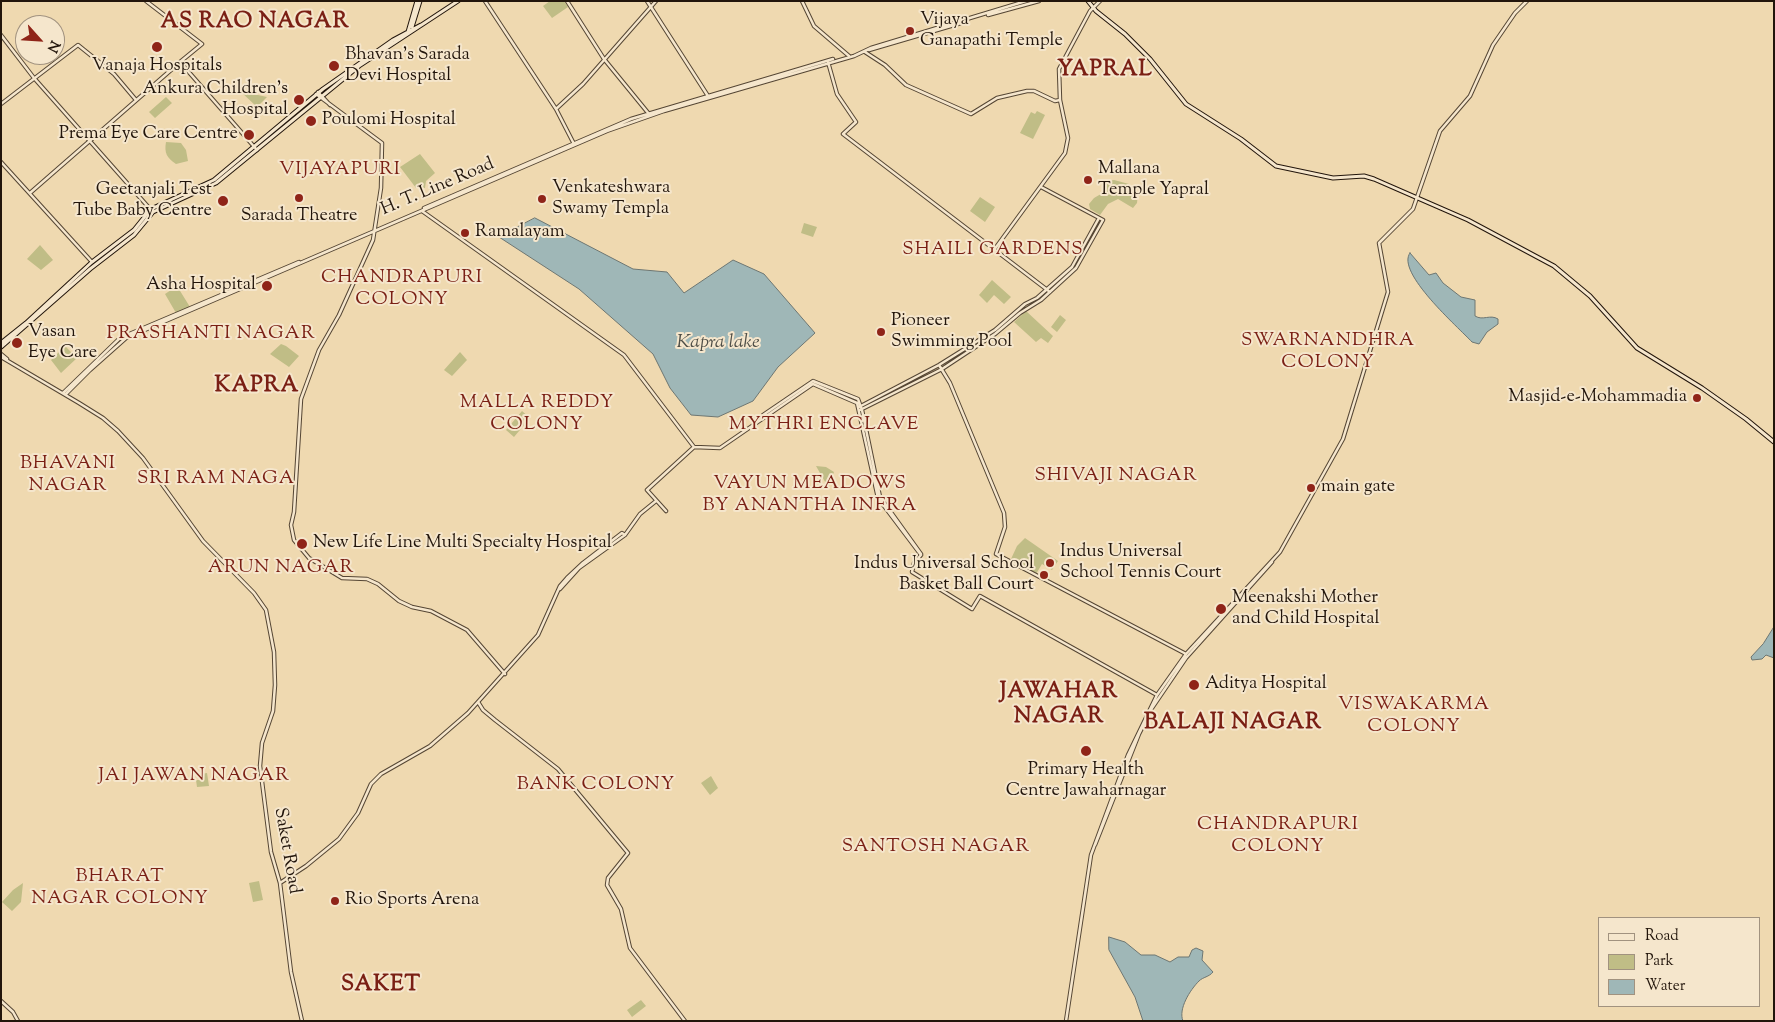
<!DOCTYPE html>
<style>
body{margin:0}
#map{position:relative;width:1775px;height:1022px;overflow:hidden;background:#efd9b0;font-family:"Sorts Mill Goudy",serif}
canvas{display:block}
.frame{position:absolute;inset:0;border:2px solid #22150b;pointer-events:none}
.legend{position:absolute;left:1598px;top:917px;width:162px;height:90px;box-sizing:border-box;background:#f5e6cc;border:1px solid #a1927f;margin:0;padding:6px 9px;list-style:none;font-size:15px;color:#22150b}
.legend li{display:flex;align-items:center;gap:10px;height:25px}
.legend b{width:25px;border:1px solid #a1927f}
.north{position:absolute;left:15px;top:15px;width:50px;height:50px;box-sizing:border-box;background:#f5e6cc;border:1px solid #a1927f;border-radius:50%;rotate:116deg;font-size:14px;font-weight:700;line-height:20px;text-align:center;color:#22150b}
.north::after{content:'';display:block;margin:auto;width:18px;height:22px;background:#8f2418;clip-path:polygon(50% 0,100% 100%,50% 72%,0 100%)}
</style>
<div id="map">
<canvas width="1775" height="1022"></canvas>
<div class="frame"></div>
<ul class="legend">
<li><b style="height:6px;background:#f5e6cc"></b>Road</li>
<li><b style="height:14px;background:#c0bd86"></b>Park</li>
<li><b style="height:14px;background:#9fb7b7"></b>Water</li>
</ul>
<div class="north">N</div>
</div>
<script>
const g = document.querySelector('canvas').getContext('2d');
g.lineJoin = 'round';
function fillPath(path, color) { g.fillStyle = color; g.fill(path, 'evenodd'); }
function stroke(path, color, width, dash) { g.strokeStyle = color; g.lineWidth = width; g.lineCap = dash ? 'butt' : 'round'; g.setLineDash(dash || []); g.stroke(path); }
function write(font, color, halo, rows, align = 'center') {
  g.font = font + ' "Sorts Mill Goudy",serif'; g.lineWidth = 4; g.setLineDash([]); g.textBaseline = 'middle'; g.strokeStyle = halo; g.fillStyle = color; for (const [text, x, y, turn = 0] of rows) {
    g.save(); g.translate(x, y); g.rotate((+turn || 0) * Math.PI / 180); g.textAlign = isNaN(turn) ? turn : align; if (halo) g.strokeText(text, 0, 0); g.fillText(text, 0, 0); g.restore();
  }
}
fillPath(new Path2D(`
 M550,1H564L568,7L552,18L543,6Z
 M240,91L267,97L257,107Z
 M166,97L172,103L155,118L149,112Z
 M1037,111L1045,115L1033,139L1020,133L1031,112L1035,114Z
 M166,142L181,143L186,150L188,161L176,164C167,158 164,153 166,142Z
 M420,154L435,173L426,181L425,188H416L400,167Z
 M1114,180L1129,184L1138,193L1137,203L1133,208L1118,199L1108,204L1100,215L1090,209L1089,204L1094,198L1106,191L1108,181Z
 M980,197L995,207L985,222L970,211Z
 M804,223L817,227L813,237L801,233Z
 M40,245L53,260L41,270L27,259Z
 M992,280L1011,297L1004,304L994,295L987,303L979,295Z
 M177,286L190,307L176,313L165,294Z
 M1026,311L1053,336L1048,343L1041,338L1036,342L1014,322Z
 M1060,315L1066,320L1057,332L1051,327Z
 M281,344L286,346L299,356L289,367L270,354Z
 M65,346L77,358L61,373L51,360Z
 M460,352L467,360L452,376L444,370Z
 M522,411L530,418L514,437L506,430Z
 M816,466L826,467L834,472L828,487Z
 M1025,538L1058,561L1052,570L1042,564L1036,574L1011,559L1017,546Z
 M207,773L209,786L197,787L196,780H201V774Z
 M711,776L718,788L710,795L701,783Z
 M259,881L263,900L253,902L249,883Z
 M23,883L21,902L12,911L2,902L13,890Z
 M641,1000L646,1006L632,1017L627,1010Z`), '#c0bd86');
const water = new Path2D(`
 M535,218L633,269L667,272L684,293L733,260L764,274L815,333L778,367L753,401L718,417L691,415L670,388L653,354L579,289L499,237Z
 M1410,253L1429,275L1436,273L1443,283L1461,297L1475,300V316C1483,321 1490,314 1498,319V324L1487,332L1479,344L1472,342C1459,328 1395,272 1410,253Z
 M1774,627V658L1766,655L1762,659L1752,660L1751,657L1763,644Z
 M1109,937L1125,942L1141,955H1155L1170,962L1178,957H1189L1192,950L1196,948L1203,951L1202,960L1213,972C1209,977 1203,977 1199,981C1190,990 1178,1009 1183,1021H1143L1135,997L1109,950Z`);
fillPath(water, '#9fb7b7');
stroke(water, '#6d7672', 1);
const tertiary = new Path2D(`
 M146,1L202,44L180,62L257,150
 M485,1L556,109L574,144
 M567,1L604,59L649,114
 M647,1L708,96
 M802,1L814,26L849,56
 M988,15L1039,1
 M1,35L34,78L151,210
 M869,50L961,23
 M865,52L885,65L906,85L971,114L997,98L1027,91H1034L1055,101L1060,100
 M828,62L837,94L856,122L843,134L1050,292
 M318,92L330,105
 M316,94L382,143L381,188L373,240L339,315L319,350L301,399L294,512L291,525L294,540L309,558L342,578L367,579L378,584L399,601L412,607L431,611L467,630L505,674
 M1,104L78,45L114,74L136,100
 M556,109L583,84L656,1
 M1,162L92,262
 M30,193L179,63
 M424,208L631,119L833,59
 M422,211L624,355L694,447L720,448L813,384L857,403L878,498L921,555
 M994,250L1065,153L1068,138L1060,100L1059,69L1090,11L1100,1
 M1,354L7,359
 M1,357L79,403L103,418L118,431L143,458L203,541L254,593L266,610L274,652L275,685L273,711L262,743L260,766L271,852L280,883L291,972L302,1021
 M939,365L950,383L1004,513L1005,527L996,554L1186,654
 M63,393L120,338L299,262
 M66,394L90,370L126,338L607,131L664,111L854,56L871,48L1026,1
 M859,407L939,365L995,330L1025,304L1037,298L1072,267L1099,218
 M860,410L942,369L995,334L1020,313L1041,300L1076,268L1103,220L1041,187
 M762,419L763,415L813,381L858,399L862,410L880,497L921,554
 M666,511L647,490L694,447
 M921,555L914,563L912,572L972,609L980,596L1157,695
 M560,589L579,568L625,535L640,514L656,501
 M478,702L483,710L495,720L558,769L628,853L608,878L607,885L621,909L630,948L685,1021
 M1095,845L1139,734L1152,708L1186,658L1272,562
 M280,883L306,866L339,839L358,813L371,784L381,774L430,746L468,713L538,635L560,586L567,578L583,563L622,533L625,535
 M1,1001L13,1012L18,1021
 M1066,1021L1091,855L1128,755L1157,695L1186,654L1280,552L1343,439L1388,292L1379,243L1413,209L1440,131L1470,96L1493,45L1515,13L1527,1`);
const secondary = new Path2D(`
 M1088,1L1096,11L1125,34L1150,59L1186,104L1241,139L1276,166L1333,178L1364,176L1374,179L1468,220L1554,266L1590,296L1637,348L1702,388L1746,419L1774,442
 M412,27L420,1
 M408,32L417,1
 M1,343L26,323L92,262L134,230L151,209L214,180L323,89L393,40L421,25
 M1,347L90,269L134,235L153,212L216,183L359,66L458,1`);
stroke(tertiary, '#554634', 4.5);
stroke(secondary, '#22150b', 5);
stroke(tertiary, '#f5e6cc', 2.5);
stroke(secondary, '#f5e6cc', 3);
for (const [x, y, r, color] of [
 [910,31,5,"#8f2418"],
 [157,47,6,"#8f2418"],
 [334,66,6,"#8f2418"],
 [299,100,6,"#8f2418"],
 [311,121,6,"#8f2418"],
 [249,135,6,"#8f2418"],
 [1088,180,5,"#8f2418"],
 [299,198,5,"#8f2418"],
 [542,199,5,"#8f2418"],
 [223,201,6,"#8f2418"],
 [465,233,5,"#8f2418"],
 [267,286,6,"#8f2418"],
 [881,332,5,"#8f2418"],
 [17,343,6,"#8f2418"],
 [1697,398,5,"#8f2418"],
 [1311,488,5,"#8f2418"],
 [302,544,6,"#8f2418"],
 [1050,563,5,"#8f2418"],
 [1044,575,5,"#8f2418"],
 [1221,609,6,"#8f2418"],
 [1194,685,6,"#8f2418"],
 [1086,751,6,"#8f2418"],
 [335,901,5,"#8f2418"]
]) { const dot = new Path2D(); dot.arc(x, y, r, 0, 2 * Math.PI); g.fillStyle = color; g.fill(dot); stroke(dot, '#f5e6cc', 2); }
write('18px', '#22150b', '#f5e6cc', [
 ["Vijaya",920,21],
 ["Ganapathi Temple",920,42],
 ["Bhavan's Sarada",345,56],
 ["Devi Hospital",345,77],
 ["Vanaja Hospitals",157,67,"center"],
 ["Ankura Children's",288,90,"right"],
 ["Hospital",288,111,"right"],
 ["Poulomi Hospital",322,121],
 ["Prema Eye Care Centre",238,135,"right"],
 ["Mallana",1098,170],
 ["Temple Yapral",1098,191],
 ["Venkateshwara",552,189],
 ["Swamy Templa",552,210],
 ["Geetanjali Test",212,191,"right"],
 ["Tube Baby Centre",212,212,"right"],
 ["Sarada Theatre",299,217,"center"],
 ["Ramalayam",475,233],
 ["Asha Hospital",256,286,"right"],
 ["Pioneer",891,322],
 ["Swimming Pool",891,343],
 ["Vasan",28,333],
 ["Eye Care",28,354],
 ["Masjid-e-Mohammadia",1687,398,"right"],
 ["main gate",1321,488],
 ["New Life Line Multi Specialty Hospital",313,544],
 ["Indus Universal",1060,553],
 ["School Tennis Court",1060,574],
 ["Indus Universal School",1034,565,"right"],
 ["Basket Ball Court",1034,586,"right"],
 ["Meenakshi Mother",1232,599],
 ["and Child Hospital",1232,620],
 ["Aditya Hospital",1205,685],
 ["Primary Health",1086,771,"center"],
 ["Centre Jawaharnagar",1086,792,"center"],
 ["Rio Sports Arena",345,901]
], 'left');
write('18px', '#22150b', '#f5e6cc', [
 ["H. T. Line Road",438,188,-23],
 ["Saket Road",286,851,80]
]);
g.letterSpacing = '1px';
write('19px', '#7a1f14', '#f5e6cc', [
 ["VIJAYAPURI",340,171],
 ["SHAILI GARDENS",993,251],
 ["CHANDRAPURI",402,279],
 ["COLONY",402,301],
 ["PRASHANTI NAGAR",211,335],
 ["SWARNANDHRA",1328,342],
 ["COLONY",1328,364],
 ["MALLA REDDY",537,404],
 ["COLONY",537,426],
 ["MYTHRI ENCLAVE",824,426],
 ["BHAVANI",68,465],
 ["NAGAR",68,487],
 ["SHIVAJI NAGAR",1116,477],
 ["SRI RAM NAGA",216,480],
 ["VAYUN MEADOWS",810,485],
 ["BY ANANTHA INFRA",810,507],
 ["ARUN NAGAR",281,569],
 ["VISWAKARMA",1414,706],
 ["COLONY",1414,728],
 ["JAI JAWAN NAGAR",194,777],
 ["BANK COLONY",596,786],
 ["CHANDRAPURI",1278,826],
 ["COLONY",1278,848],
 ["SANTOSH NAGAR",936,848],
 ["BHARAT",120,878],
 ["NAGAR COLONY",120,900]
]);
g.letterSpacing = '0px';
write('italic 19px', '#4e4e47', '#f5e6cc', [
 ["Kapra lake",718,344]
]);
g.letterSpacing = '1px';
write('bold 22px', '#7a1f14', '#f5e6cc', [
 ["AS RAO NAGAR",255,23],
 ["YAPRAL",1105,71],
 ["KAPRA",257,387],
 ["JAWAHAR",1059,693],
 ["NAGAR",1059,718],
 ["BALAJI NAGAR",1233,724],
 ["SAKET",381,986]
]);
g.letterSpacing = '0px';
</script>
